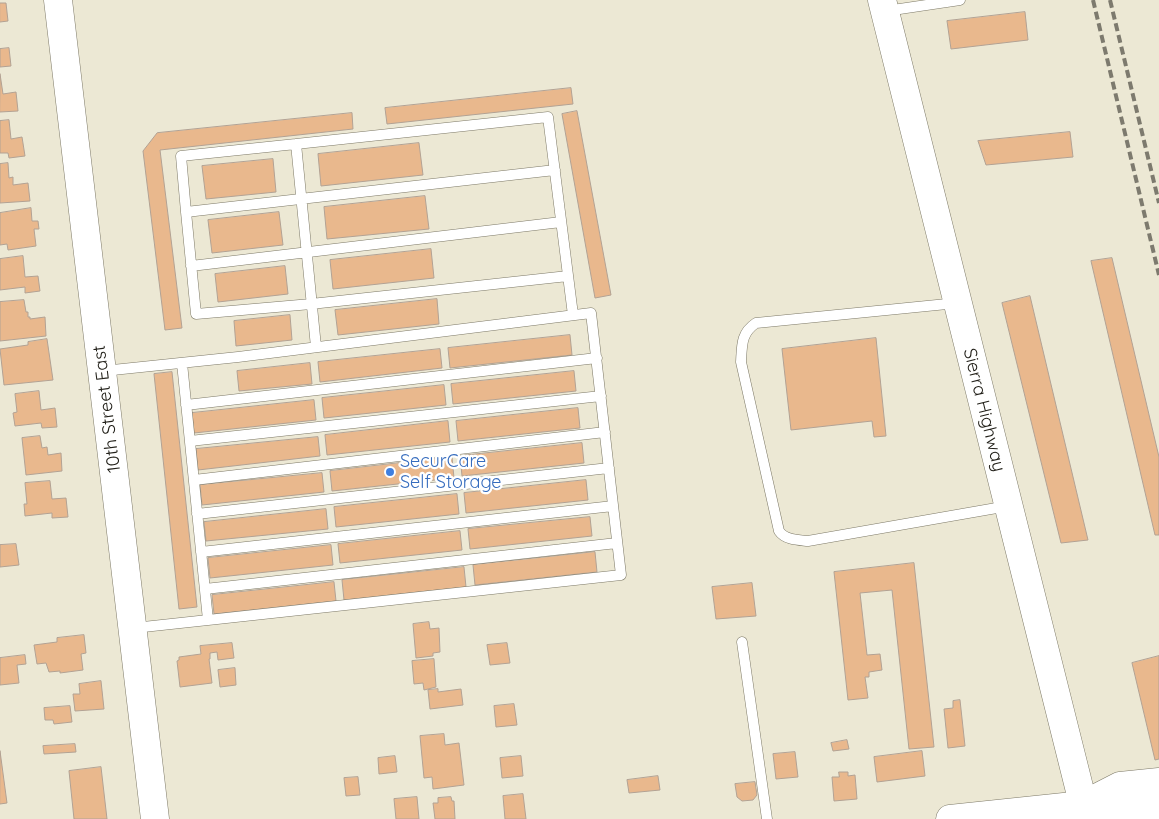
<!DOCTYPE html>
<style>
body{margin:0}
canvas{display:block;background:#ece8d4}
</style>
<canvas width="1159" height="819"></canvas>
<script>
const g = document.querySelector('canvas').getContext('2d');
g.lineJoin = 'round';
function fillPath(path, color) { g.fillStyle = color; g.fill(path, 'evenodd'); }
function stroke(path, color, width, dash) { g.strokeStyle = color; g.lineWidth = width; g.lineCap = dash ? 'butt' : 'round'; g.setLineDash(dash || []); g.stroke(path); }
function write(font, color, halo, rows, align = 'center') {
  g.font = font + ' Quicksand,sans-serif'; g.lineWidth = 4.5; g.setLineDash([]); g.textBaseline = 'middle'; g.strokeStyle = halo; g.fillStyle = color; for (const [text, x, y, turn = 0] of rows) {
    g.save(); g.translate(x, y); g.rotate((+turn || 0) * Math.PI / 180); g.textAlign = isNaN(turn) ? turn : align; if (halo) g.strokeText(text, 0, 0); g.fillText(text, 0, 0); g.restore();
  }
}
const building = new Path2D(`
 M0,3H6L8,21L0,22Z
 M1025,12L1028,40L951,49L947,21Z
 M9,48L11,66L0,67V49Z
 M0,74L3,94L16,92L18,111L0,112Z
 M571,88L573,104L387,124L385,108Z
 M577,111L611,295L595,298L562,114Z
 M352,113L353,129L160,150L182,328L165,330L143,151L157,133Z
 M9,120L11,139L22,137L25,156L9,158L8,153H0V121Z
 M1070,132L1073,157L986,165L978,141Z
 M419,143L423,175L321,186L318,154Z
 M273,159L276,192L206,199L202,166Z
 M8,163L9,178L13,177V185L28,183L30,201L0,203V164Z
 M425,196L429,229L327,239L324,207Z
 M31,208L32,221H38L39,229H34L36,246L8,250L7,244L0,245V213Z
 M279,212L283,245L212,253L208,220Z
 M431,249L434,278L333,289L330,260Z
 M23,256L25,277L38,276L40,291L25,293V287L0,290V259Z
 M1112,258L1159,457V535H1155L1091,261Z
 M285,266L288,294L218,302L215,274Z
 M1030,296L1088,540L1061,543L1002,303Z
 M437,299L439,324L338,335L335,310Z
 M24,300L26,312H28V317H30V319L45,317L46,336L0,341V302Z
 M290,315L292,340L236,346L234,321Z
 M570,335L572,355L450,368L448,348Z
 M876,338L886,436L874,437L872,421L791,430L782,349Z
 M47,339L53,380L4,385L0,349L28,345V342Z
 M440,349L442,368L320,382L318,362Z
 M310,363L312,384L239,391L237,371Z
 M574,371L576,391L453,404L451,384Z
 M172,372L197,607L179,609L154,374Z
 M444,385L446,405L324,418L322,398Z
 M39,391L41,410L55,408L57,427L42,428L41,423L15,426L13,413L17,412L15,394Z
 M314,400L316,420L194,433L192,413Z
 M578,408L580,428L458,441L456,421Z
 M448,421L450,442L327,455L325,435Z
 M40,436L42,448L47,447L48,455L61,453L62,471L26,475L22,438Z
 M318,437L320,456L198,470L196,449Z
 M582,443L584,463L462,476L460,456Z
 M452,457L454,478L332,491L330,471Z
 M322,473L324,492L202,505L200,485Z
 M586,480L588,500L466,513L464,493Z
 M50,481L52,499L66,498L68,517L52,518V513L25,516L24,504H27L25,483Z
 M457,494L459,514L336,527L334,507Z
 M326,509L328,529L206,541L204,522Z
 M590,517L592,536L470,549L468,529Z
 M460,531L462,550L340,563L338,544Z
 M16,544L19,565L0,567V545Z
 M331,545L333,565L210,578L208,558Z
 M595,552L597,572L475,585L473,565Z
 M914,563L934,747L909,749L892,590L860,593L867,655L880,654L882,670L869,672V677H865L868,698L848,700L834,572Z
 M464,567L466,587L344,600L342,580Z
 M334,582L336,601L214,614L212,595Z
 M752,583L756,616L716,619L712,587Z
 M429,622L430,629L439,628L440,652L433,653V656L416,658L413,624Z
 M84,635L86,653L81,654L83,670L60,673V671L49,672L46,663L37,664L34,645L57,642V638Z
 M232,643L234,658L218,660L217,652L210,653V659H209L212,683L180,687L177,661L179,660V657L201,654L200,646Z
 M507,643L510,663L490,665L487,645Z
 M25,655L26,664L17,665L19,683L0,685V658Z
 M1159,656V759L1155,760L1132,663Z
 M434,659L436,687L424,690L423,683L414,684L412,661Z
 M235,668L236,685L220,687L218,670Z
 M101,681L104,709L75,711L73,694H80L79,684Z
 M438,689V692L461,689L463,705L430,709L428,690Z
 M960,700L965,746L948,748L944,709L953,708V701Z
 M514,704L517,725L496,727L494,706Z
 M70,706L72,722L54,724L53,720H45L44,708Z
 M444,734L445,745L459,743L464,785L433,789L432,777L424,778L420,736Z
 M847,740L849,749L833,751L831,743Z
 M75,744L76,752L44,754L43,746Z
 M0,751L7,803L0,804Z
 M922,751L925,776L877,782L874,757Z
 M795,752L798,777L776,779L773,754Z
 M395,756L397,772L379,774L378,758Z
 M521,756L523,776L502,778L500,758Z
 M101,767L107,819H74L69,771Z
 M839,772H848V776L855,775L857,799L834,801L832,777H839Z
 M658,776L660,790L629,793L627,780Z
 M358,777L360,795L346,796L344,778Z
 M755,782L757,795L753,800L742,801L737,797L735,784Z
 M523,794L526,819H505L503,796Z
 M417,797L419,819H396L394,799Z
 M451,797L452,801H454L455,819H435L433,803H438V798Z`);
fillPath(building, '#e9b88d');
stroke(building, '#b2a294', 1);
const lane = new Path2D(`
 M886,11L960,0
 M296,144L181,156L186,212L555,170
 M186,212L196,314L311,304L568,276
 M191,266L561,222
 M957,303L756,323C741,333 742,345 741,362L779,531C785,540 798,540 808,541L1008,506
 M316,347L296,144L548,117L573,315
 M103,371L238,357L591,313L621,575L208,620L182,363
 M186,405L597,358
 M190,441L601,396
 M194,480L605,432
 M197,514L609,468
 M201,552L613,506
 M205,589L617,543
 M134,628L208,620
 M742,642L767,819`);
const secondary = new Path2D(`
 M58,0L155,819
 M1083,805L1120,786L1159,782
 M950,819L1083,805L1129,811L1159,808`);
const highway = new Path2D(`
 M882,0L1087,819`);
stroke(lane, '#7d7967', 11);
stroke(secondary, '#7d7967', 29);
stroke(highway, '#7d7967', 29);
stroke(lane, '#fff', 10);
stroke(secondary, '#fff', 28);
stroke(highway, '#fff', 28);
stroke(new Path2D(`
 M1093,0L1159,275
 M1110,0L1159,203`), '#7d7a6e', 4, [8, 4]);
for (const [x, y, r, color] of [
 [390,472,5,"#3f7fe0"]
]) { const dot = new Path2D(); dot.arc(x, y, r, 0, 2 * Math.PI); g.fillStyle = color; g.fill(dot); stroke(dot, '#fff', 2); }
write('18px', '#222019', '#fff', [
 ["10th Street East",107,409,-97],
 ["Sierra Highway",984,410,76]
]);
write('18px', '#366cbe', '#fff', [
 ["SecurCare",400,462],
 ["Self Storage",400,483]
], 'left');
</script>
